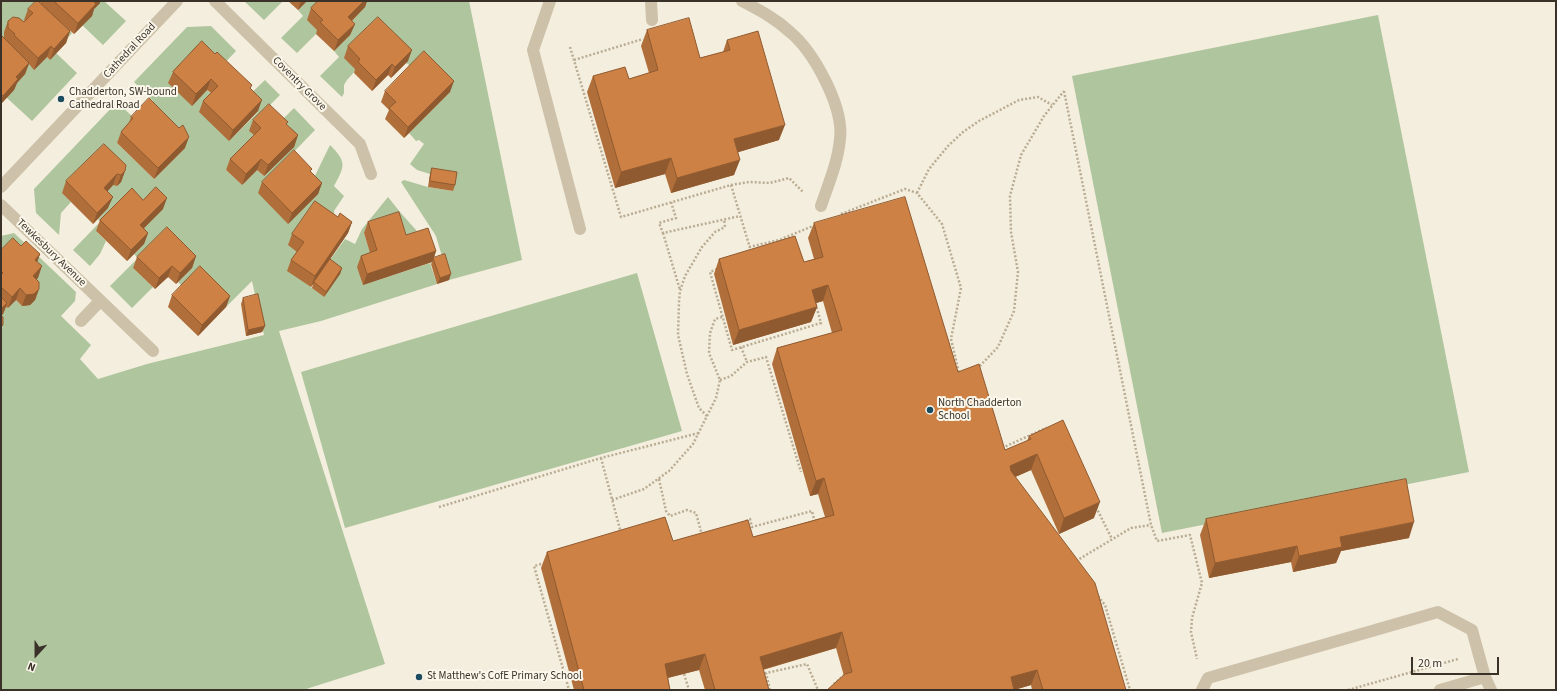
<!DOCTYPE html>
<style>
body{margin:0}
#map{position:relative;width:1557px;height:691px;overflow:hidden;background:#f4eede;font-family:"Source Sans 3",sans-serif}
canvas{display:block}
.frame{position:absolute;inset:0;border:2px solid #3a3229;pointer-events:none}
.north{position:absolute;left:16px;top:635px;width:40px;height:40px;-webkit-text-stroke:3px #fbf7eb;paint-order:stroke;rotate:201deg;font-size:11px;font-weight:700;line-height:16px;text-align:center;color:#3a3229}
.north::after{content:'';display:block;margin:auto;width:14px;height:18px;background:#3a3229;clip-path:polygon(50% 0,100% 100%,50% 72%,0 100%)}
.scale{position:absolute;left:1411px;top:657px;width:88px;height:18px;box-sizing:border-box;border:2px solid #3a3229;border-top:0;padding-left:5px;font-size:12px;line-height:14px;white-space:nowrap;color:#3a3229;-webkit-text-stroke:3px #fbf7eb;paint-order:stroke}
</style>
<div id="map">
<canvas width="1557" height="691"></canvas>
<div class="frame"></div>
<div class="north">N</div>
<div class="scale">20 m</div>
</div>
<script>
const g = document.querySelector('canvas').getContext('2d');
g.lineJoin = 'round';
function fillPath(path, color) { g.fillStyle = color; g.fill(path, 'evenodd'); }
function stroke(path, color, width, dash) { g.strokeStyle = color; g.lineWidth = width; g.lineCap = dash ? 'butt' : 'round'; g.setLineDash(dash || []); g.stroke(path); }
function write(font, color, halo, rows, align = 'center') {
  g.font = font + ' "Source Sans 3",sans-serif'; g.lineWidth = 4; g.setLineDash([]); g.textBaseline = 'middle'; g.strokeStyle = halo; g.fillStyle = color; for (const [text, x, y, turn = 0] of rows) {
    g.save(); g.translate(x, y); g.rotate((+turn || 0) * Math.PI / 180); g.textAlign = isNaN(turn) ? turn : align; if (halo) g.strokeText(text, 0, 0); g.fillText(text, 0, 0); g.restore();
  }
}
fillPath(new Path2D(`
 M1,1H42L40,3L72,33L65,41L29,24L34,69L47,57L50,60L56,53L77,73L32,121L7,98L1,50Z
 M97,1H104L126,21L103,45L82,25Z
 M244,1H283L264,20Z
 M307,1H325L319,31L297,53L281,38L303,16L298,10Z
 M359,1H469L522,260L449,280L436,236L401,182L404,180L428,187L453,191L430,174L417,170L410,164L424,144L419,140L416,141L409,133L450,92L412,71L408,67L409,65L406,63L356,70L347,80L344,85V93L342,97L320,76L339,57L334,51L350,35L344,28Z
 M1378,15L1469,472L1162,533L1072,76Z
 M211,26L236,51L219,69L192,105L207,90L214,97L229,141L258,112L245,99L265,80L280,95L261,114L257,139L226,170L242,185L257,170L264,176L276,126L294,108L315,130L287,159L310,186L330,145C347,162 345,166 334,186L344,196L334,211L336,224L300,253L311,287L324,297L327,264L345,239L355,244L362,229L388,197L400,212L424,239L364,233L373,262L363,285L430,263L437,284L321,321L279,331L385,664L303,690H1V302L8,308L16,300L22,306L1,257V236L14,233L76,292L75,301L61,316L91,345L80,359L98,379L147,364L264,335L252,281L226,307L182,286L178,282L192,268H133L153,287L132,308L110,286L138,258L134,254L144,244L96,231L106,241L100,254L90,266L73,250L100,222L98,219L108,208L100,200L113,185L121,182L62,192L71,202L61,213L59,235L36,213L34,189L117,102L135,119L129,130L117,143L154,179L185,148L150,105L153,101L134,82L187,27Z
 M637,273L682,431L345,528L301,372Z`), '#afc59d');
stroke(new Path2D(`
 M570,47L621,217L731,185L749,182L770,183L789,178L803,192
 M574,60L643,39
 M1064,91L1151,525L1157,541L1190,535L1202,583L1192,618L1191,632L1197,659
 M731,185L750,248
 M917,193L929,169L948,146L963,132L979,121L1019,100L1038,97L1052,105
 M671,202L676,218L659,223L663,233L740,216
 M841,214L905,189L917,193L942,224L961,288L951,339L959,373
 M663,233L680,290
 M749,247L779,240L813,226
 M717,269L710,272L732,350L821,323L816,305
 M741,347L747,362
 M977,369L998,347L1014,311L1018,272L1011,232L1010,196L1021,155L1044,116L1064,91
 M720,380L731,376L747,362L766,357L801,472
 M707,416L699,408L687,374L678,335L679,302L680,291L685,276L702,247L715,232L725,227L724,219
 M1002,448L1046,428L1049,429
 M601,458L621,533
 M659,479L666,511L670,516L687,510L696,513L702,535
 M612,500L644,489L669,471L693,444L716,398L720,380L709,353L710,333L715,319L722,317
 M439,507L601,458L699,433
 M1096,507L1112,539
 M746,521L750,519L752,527L812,511L815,523
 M1076,561L1131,528L1151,525
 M545,563L534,566L569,690
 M1098,596L1105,605L1130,690
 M684,674L689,690
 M834,684L844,675
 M770,690L766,673L807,664L818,690
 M1348,690L1458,659`), '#baac93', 2.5, [2, 2]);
stroke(new Path2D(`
 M215,1L360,144L371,174
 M550,1L533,50L580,229
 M651,1L652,20
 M742,1C759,10 775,18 790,32C814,52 844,107 840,139C838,162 828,185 821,206
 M1,187L177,1
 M1,205L153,351
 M81,321L100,301
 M1202,690L1208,678L1438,612L1472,630L1485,677
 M1440,690L1485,677L1491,690`), '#cec1a9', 12);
fillPath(new Path2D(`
 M41,1H100V3L94,9L92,16L74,34L59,21L70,31L66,43L50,60L47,57L34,70L29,64L25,74L17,83L14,90L1,104V37L4,39V32L8,21L24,22L25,21L24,20L28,9L40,3Z
 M288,1H307L298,10Z
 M318,1H367L365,7L352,21L355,24L350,35L334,51L316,34L317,30L307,20L311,8Z
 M647,30L700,58L723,52L727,40L779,140L738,152L734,175L671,193L665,174L615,188L587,92L593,76L629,79L649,73L641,46Z
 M202,41L251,89L258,111L229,141L199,112L203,101L211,93L207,90L192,106L168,83L173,72Z
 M348,46L408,61L391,78L388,75L372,91L354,73L355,69L344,58Z
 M385,91L450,92L404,138L385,119L389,110L381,102Z
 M131,117L185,148L154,179L117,143L121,132L129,123Z
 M253,120L287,125L298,135L294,147L264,176L257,170L242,185L226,170L230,159L254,135L249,131Z
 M432,168L455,185L453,191L428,187L430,174Z
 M125,171L121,182L117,186L113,185L107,192L108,208L93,224L62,193L66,181Z
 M262,182L322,183L318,194L288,224L258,193Z
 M143,200L163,209L144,228L148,233L144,244L127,261L96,231L100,220Z
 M338,217L352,222L348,233L330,259L342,268L340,274L324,297L312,288L313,284L311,287L287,271L291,260L297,252L288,245L292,234Z
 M368,222L406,235L436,251L434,258L449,280L437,284L431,264L432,262L363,285L357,267L361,256L370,253L364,233Z
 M814,223L958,372L1005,450L1027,441L1029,436L1094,518L1059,534L1031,470L1015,477L1126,690H1032L1031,685L1014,690L844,676L836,648L763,670L769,690H705L699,670L668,678L670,690H574L541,568L547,552L673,541L753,537L825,517L818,494L810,496L772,364L777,348L832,333L823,301L816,303L817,307L811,322L733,345L714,274L719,259L804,262L814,259L808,238Z
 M21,246L40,254L37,262L38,278L36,279L39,289L35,300L30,305L22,306L16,300L8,308L6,307L3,314L1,316V330V250Z
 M196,256L192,268L176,284L168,277L155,289L133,268L137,257Z
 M172,295L230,296L226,307L198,336L168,307Z
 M243,298L265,326L262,332L246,336L241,304Z
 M1206,519L1409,538L1341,551L1336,563L1293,572L1291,562L1209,578L1200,535Z`), '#b06f3a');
fillPath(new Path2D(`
 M95,1H100V3L94,9L92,16L74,34L78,23Z
 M301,1H307L298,10Z
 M364,1H367L365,7L344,28L348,17Z
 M355,24L350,35L334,51L338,40Z
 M70,31L66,43L50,60L54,49Z
 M51,46L47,57L34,70L38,58Z
 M412,50L408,61L391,78L395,67Z
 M29,63L25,74L17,83L14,90L1,104V100L3,96L16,77Z
 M392,64L388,75L372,91L376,80Z
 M211,79L207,90L192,106L196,94Z
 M454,81L450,92L404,138L408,127Z
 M262,100L258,111L229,141L233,130Z
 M785,125L779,140L729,155L734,139Z
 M298,135L294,147L264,176L268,165Z
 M189,137L185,148L154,179L158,168Z
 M671,158L665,174L615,188L621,172Z
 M261,159L257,170L242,185L246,174Z
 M740,160L734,175L671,193L677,178Z
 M125,171L121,182L117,186L121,175Z
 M117,174L113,185L100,200L104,188Z
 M322,183L318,194L288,224L292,213Z
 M113,197L108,208L93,224L97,213Z
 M167,198L163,209L136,236L140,225Z
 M352,222L348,233L311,287L315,276Z
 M148,233L144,244L127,261L131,250Z
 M436,251L432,262L363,285L367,274Z
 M40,254L36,265L35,260Z
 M196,256L192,268L176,284L180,273Z
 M42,266L38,278L29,287L33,276Z
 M172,266L168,277L155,289L159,278Z
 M342,268L340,274L324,297L326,292Z
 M451,274L449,280L437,284L440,278Z
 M828,285L823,301L806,306L812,290Z
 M20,288L16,300L8,308L12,297Z
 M39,289L35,300L30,305L22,306L26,295Z
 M230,296L226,307L198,336L202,325Z
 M7,303L3,314L1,316V309Z
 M817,307L811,322L733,345L739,330Z
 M265,326L262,332L246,336L248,330Z
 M1037,454L1031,470L1004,482L1010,466Z
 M824,478L818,494L810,496L816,481Z
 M1100,502L1094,518L1059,534L1064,518Z
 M1414,522L1409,538L1341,551L1336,563L1293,572L1299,556L1340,537Z
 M1297,546L1291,562L1209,578L1215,563Z
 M842,632L836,648L754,672L760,657Z
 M705,654L699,670L659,680L665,664Z
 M1037,670L1031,685L1014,690L1011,677Z`), '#905a30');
const building = new Path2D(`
 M36,1H38L70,31L54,49L51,46L38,58L14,35L15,34L8,28V21L13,17L19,18L24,22L33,13L28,9Z
 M54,1H95L94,2L96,4L78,23Z
 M318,1H364L348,17L355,24L338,40L320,22L323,20L311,8Z
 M378,17L412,50L395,67L392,64L376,80L358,62L360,59L348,46Z
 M689,18L700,58L730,50L727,40L758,31L785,125L734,139L740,160L677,178L671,158L621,172L593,76L625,67L629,79L658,70L647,30Z
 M2,36L29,63L16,77L18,79L3,96L1,94V37Z
 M202,41L215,54L217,52L252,85L250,88L262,100L233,130L203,101L218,86L211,79L196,94L173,72Z
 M424,51L454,81L408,127L389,108L396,102L385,91Z
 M149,98L179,128L183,125L189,137L158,168L121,132L133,118L131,117Z
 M269,104L288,122L286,124L298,135L268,165L261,159L246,174L230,159L261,128L253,120Z
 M104,144L126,165L125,171L121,175L117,174L104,188L113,197L97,213L66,181Z
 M294,150L312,169L310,171L322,183L292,213L262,182Z
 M432,168L457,172L455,185L430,181Z
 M156,187L167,198L140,225L148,233L131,250L100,220L132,188L143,200Z
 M905,197L958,372L979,364L1005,450L1031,439L1029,436L1063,420L1100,502L1064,518L1037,454L1010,466L1011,471L1095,583L1126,690H1043L1037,670L1011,677L1014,690H827L845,674L852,672L842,632L760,657L769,690H715L705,654L665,664L670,690H584L547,552L665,517L673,541L748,520L753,537L834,515L824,478L816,481L777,348L842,330L828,285L812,290L817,307L739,330L719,259L795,236L804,262L823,257L814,223Z
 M315,201L338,217L340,213L352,222L315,276L291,260L304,242L292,234Z
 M399,212L406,235L428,228L436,251L367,274L361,256L377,250L368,222Z
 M167,227L196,256L180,273L172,266L159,278L137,257Z
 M13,238L21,246L26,241L40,254L35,260L42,266L33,276L39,282V289L34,294L26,295L20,288L12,297L1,287V275L3,273L1,271V250Z
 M445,254L451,274L440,278L433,258Z
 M330,259L342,268L326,292L314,282Z
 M200,266L230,296L202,325L172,295Z
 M258,294L265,326L248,330L243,298Z
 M1,297L7,303L1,309Z
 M1,316L3,317V325L1,327Z
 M1406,479L1414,522L1340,537L1342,547L1299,556L1297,546L1215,563L1206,519Z`);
fillPath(building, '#cd8144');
stroke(building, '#905a30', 1);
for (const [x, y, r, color] of [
 [61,99,4,"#1c4c5f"],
 [930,410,4,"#1c4c5f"],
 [419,677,4,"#1c4c5f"]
]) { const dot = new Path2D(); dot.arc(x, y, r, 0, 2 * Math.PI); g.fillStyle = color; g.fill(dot); stroke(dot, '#fbf7eb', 1.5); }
write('11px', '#3a3229', '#fbf7eb', [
 ["Cathedral Road",130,51,-47],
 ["Coventry Grove",299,84,45],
 ["Tewkesbury Avenue",51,253,44]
]);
write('11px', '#3a3229', '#fbf7eb', [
 ["Chadderton, SW-bound",69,93],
 ["Cathedral Road",69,106],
 ["North Chadderton",938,404],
 ["School",938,417],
 ["St Matthew's CofE Primary School",427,677]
], 'left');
</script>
